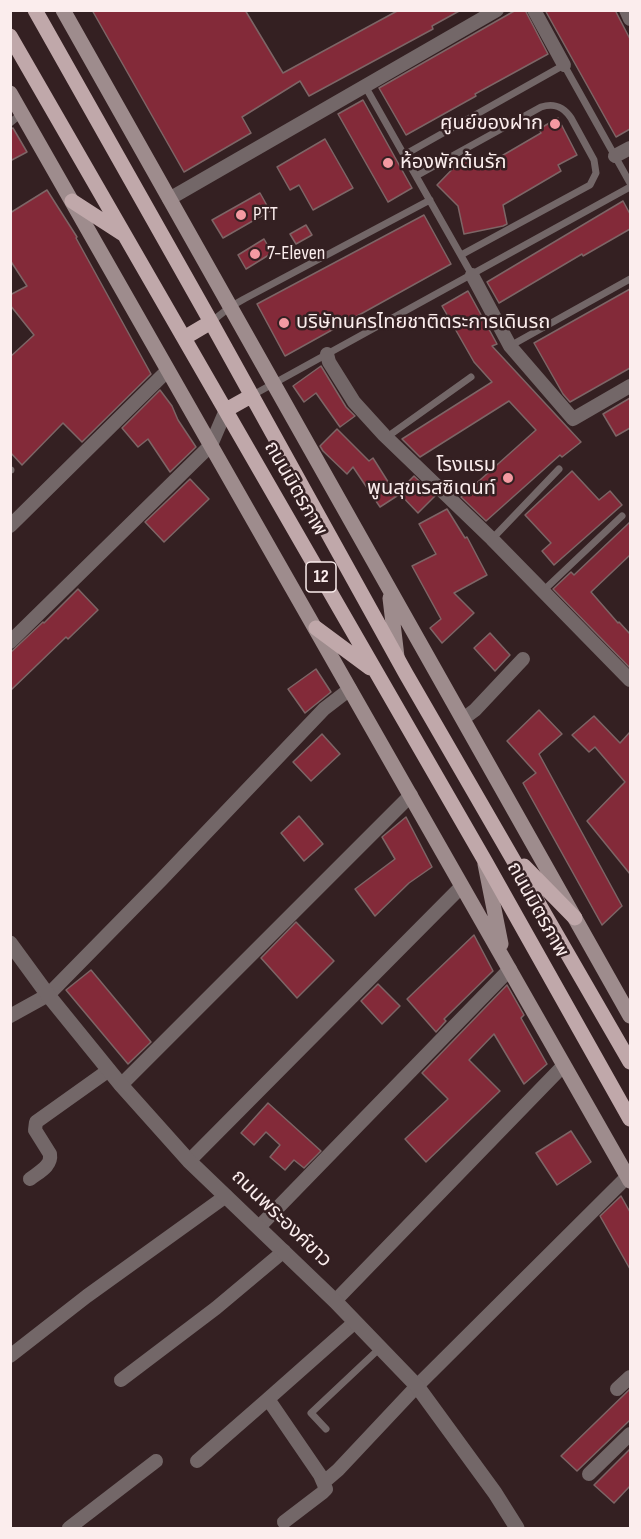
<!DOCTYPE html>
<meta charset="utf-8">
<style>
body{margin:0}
#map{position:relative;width:641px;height:1539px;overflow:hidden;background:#342022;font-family:"Sofia Sans Condensed",sans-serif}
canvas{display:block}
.frame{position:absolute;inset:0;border:12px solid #fbeded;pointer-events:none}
</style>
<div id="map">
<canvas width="641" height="1539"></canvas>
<div class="frame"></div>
</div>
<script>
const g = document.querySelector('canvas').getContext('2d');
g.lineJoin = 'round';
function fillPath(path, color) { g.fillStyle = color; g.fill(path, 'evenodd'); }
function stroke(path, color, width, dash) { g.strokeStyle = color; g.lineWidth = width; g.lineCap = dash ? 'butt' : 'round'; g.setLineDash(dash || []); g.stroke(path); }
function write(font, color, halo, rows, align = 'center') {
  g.font = font + ' "Sofia Sans Condensed","Noto Sans Thai",sans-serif'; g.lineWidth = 5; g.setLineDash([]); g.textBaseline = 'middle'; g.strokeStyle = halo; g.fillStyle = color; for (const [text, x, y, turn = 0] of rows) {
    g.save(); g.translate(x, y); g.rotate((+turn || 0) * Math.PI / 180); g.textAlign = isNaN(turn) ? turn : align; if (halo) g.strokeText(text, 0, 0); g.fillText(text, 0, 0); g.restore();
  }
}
const building = new Path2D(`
 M92,10H245L283,73L399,10H461L432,26L433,29L309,96L300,81L242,117L251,133L184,172Z
 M516,10H525L548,54L475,94L476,96L406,135L379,88Z
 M545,10H615L630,39V129L616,137Z
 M363,100L412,188L388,202L338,114Z
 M558,118L577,155L558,165L561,171L503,205L507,224L503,226L464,234L458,206L437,185L467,154L481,168L541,133L539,129Z
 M13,128L27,152L10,161V129Z
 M325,139L353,188L313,210L299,185L290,190L277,167Z
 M47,190L77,237L76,238L151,374L82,442L63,423L22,465L10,452V357L34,335L10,305V295L27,286L10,260V213Z
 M260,193L270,211L223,238L212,220Z
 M623,201L630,214V229L583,256L582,254L499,303L487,282Z
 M424,215L451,264L285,356L257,304Z
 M306,225L312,235L296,244L290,234Z
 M264,239L272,253L246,269L238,255Z
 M630,289V368L570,402L563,394L534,343Z
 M468,291L497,344L492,346L581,442L562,457L560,455L486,521L461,497L536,430L509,401L420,457L402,439L492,382L474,362L442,306Z
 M321,366L346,407L355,416L340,427L316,393L304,402L293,386Z
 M160,390L172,406L178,420L196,447L170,472L148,439L138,447L122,428Z
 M630,398V428L616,436L603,414Z
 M337,429L369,461L373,458L397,496L380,507L353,467L347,474L323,451L320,446Z
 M572,471L599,500L610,491L622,505L554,565L542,551L551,543L525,515Z
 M414,476L435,496L418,513L398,492Z
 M190,479L209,499L164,542L145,522Z
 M447,509L465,538L467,537L487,575L454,593L474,613L442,643L430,628L441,619L412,566L436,554L419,524Z
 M630,522V555L591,592L618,623L619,622L630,634V668L553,589L571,572L574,575Z
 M78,589L98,610L68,639L66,637L10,691V653L43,622L44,623Z
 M490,633L510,655L495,671L474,648Z
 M316,669L331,692L305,713L288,689Z
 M539,710L562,734L539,754L622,906L602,925L523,783L536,773L507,741Z
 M594,716L620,743L630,732V874L587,821L625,782L595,747L589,752L572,735Z
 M322,734L340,754L311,781L293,762Z
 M299,816L323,844L304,861L281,833Z
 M406,817L432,867L409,883L375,916L355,889L395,859L382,837Z
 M296,922L334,961L297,998L261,958Z
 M474,935L493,971L444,1019L446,1021L436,1032L407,999Z
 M91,970L151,1042L128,1064L66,990Z
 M378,984L400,1006L382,1024L361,1001Z
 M507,985L524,1015L521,1018L547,1064L524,1084L494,1034L469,1060L500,1091L426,1162L405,1139L448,1099L422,1073Z
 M268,1103L321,1151L304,1168L294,1160L285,1170L270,1157L280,1145L266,1132L254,1145L241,1133Z
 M571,1131L591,1162L557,1185L536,1153Z
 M621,1196L630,1212V1269L600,1216Z
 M630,1389V1420L577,1471L561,1456Z
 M630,1449V1486L614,1503L594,1485Z`);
fillPath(building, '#832a39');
stroke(building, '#7d6566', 1.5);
stroke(new Path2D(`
 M365,86L472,275
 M10,123L22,113
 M404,155L564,65L630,183
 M416,176L541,107C554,103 563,106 571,118L594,160L596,173L590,185L461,255
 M211,322L230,307L244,299L430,200
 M510,346L630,279
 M251,396L630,187
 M387,437L471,377
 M10,470H11
 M492,539L559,469
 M543,591L622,516
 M326,1429L311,1413L380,1348`), '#736768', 7);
stroke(new Path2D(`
 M534,10L564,65
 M626,10L630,19
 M615,156L630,148
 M169,199L497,10
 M472,275L510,346L573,419L630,386
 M327,354L329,362L354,402L384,435L492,539L630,680
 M10,526L168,370
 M10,642L211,445L226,410
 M463,719L475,710L523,659
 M10,1016L48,995L162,879L324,709L350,689
 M121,1085L411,795
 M189,1161L462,886
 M30,1179C39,1172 52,1166 50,1154L35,1130L36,1122L109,1070
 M259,1227L510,969
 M335,1301L564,1065
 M10,1356L87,1296L226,1196
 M121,1380L216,1308L284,1251
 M617,1389L630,1377
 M197,1461L268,1399
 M589,1474L630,1434
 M324,1482L338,1470L417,1386L628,1176
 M284,1522L322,1493L326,1489L320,1475L268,1399L355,1322
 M69,1528L156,1461`), '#736768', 14);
stroke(new Path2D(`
 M10,943L48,995L121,1085L189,1161L335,1301L417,1386L495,1493L517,1528`), '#736768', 15);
stroke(new Path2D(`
 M63,10L630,1016
 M10,93L630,1181
 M390,598L397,657
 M485,864L501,944`), '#9e8c8d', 15);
stroke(new Path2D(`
 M35,10L211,322L406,674L630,1062
 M10,36L485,861L630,1119
 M72,201L123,234
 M184,338L211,322
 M226,410L251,396
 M316,628L370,668
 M524,866L575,918`), '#c0a8aa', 15);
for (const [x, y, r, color] of [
 [555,124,6,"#f49aa2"],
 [388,163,6,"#f49aa2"],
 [241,215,6,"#f49aa2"],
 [255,254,6,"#f49aa2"],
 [284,323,6,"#f49aa2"],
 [508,478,6,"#f49aa2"]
]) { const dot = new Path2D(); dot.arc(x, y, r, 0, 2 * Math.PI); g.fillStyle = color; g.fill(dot); stroke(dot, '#342022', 2); }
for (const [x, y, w] of [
 [321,577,30]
]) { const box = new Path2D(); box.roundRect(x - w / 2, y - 15, w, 30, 4.5); g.fillStyle = '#342022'; g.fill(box); stroke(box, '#fbeded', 1.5); }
write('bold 18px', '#fbeded', null, [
 ["12",321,577]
]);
write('20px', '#fbeded', '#342022', [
 ["ศูนย์ของฝาก",543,124,"right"],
 ["ห้องพักต้นรัก",400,163],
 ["PTT",253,215],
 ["7-Eleven",267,254],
 ["บริษัทนครไทยชาติตระการเดินรถ",296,323],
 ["โรงแรม",496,466,"right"],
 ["พูนสุขเรสซิเดนท์",496,489,"right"]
], 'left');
write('20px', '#fbeded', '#342022', [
 ["ถนนมิตรภาพ",295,489,60],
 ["ถนนมิตรภาพ",537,910,61],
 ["ถนนพระองค์ขาว",281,1219,44]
]);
</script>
